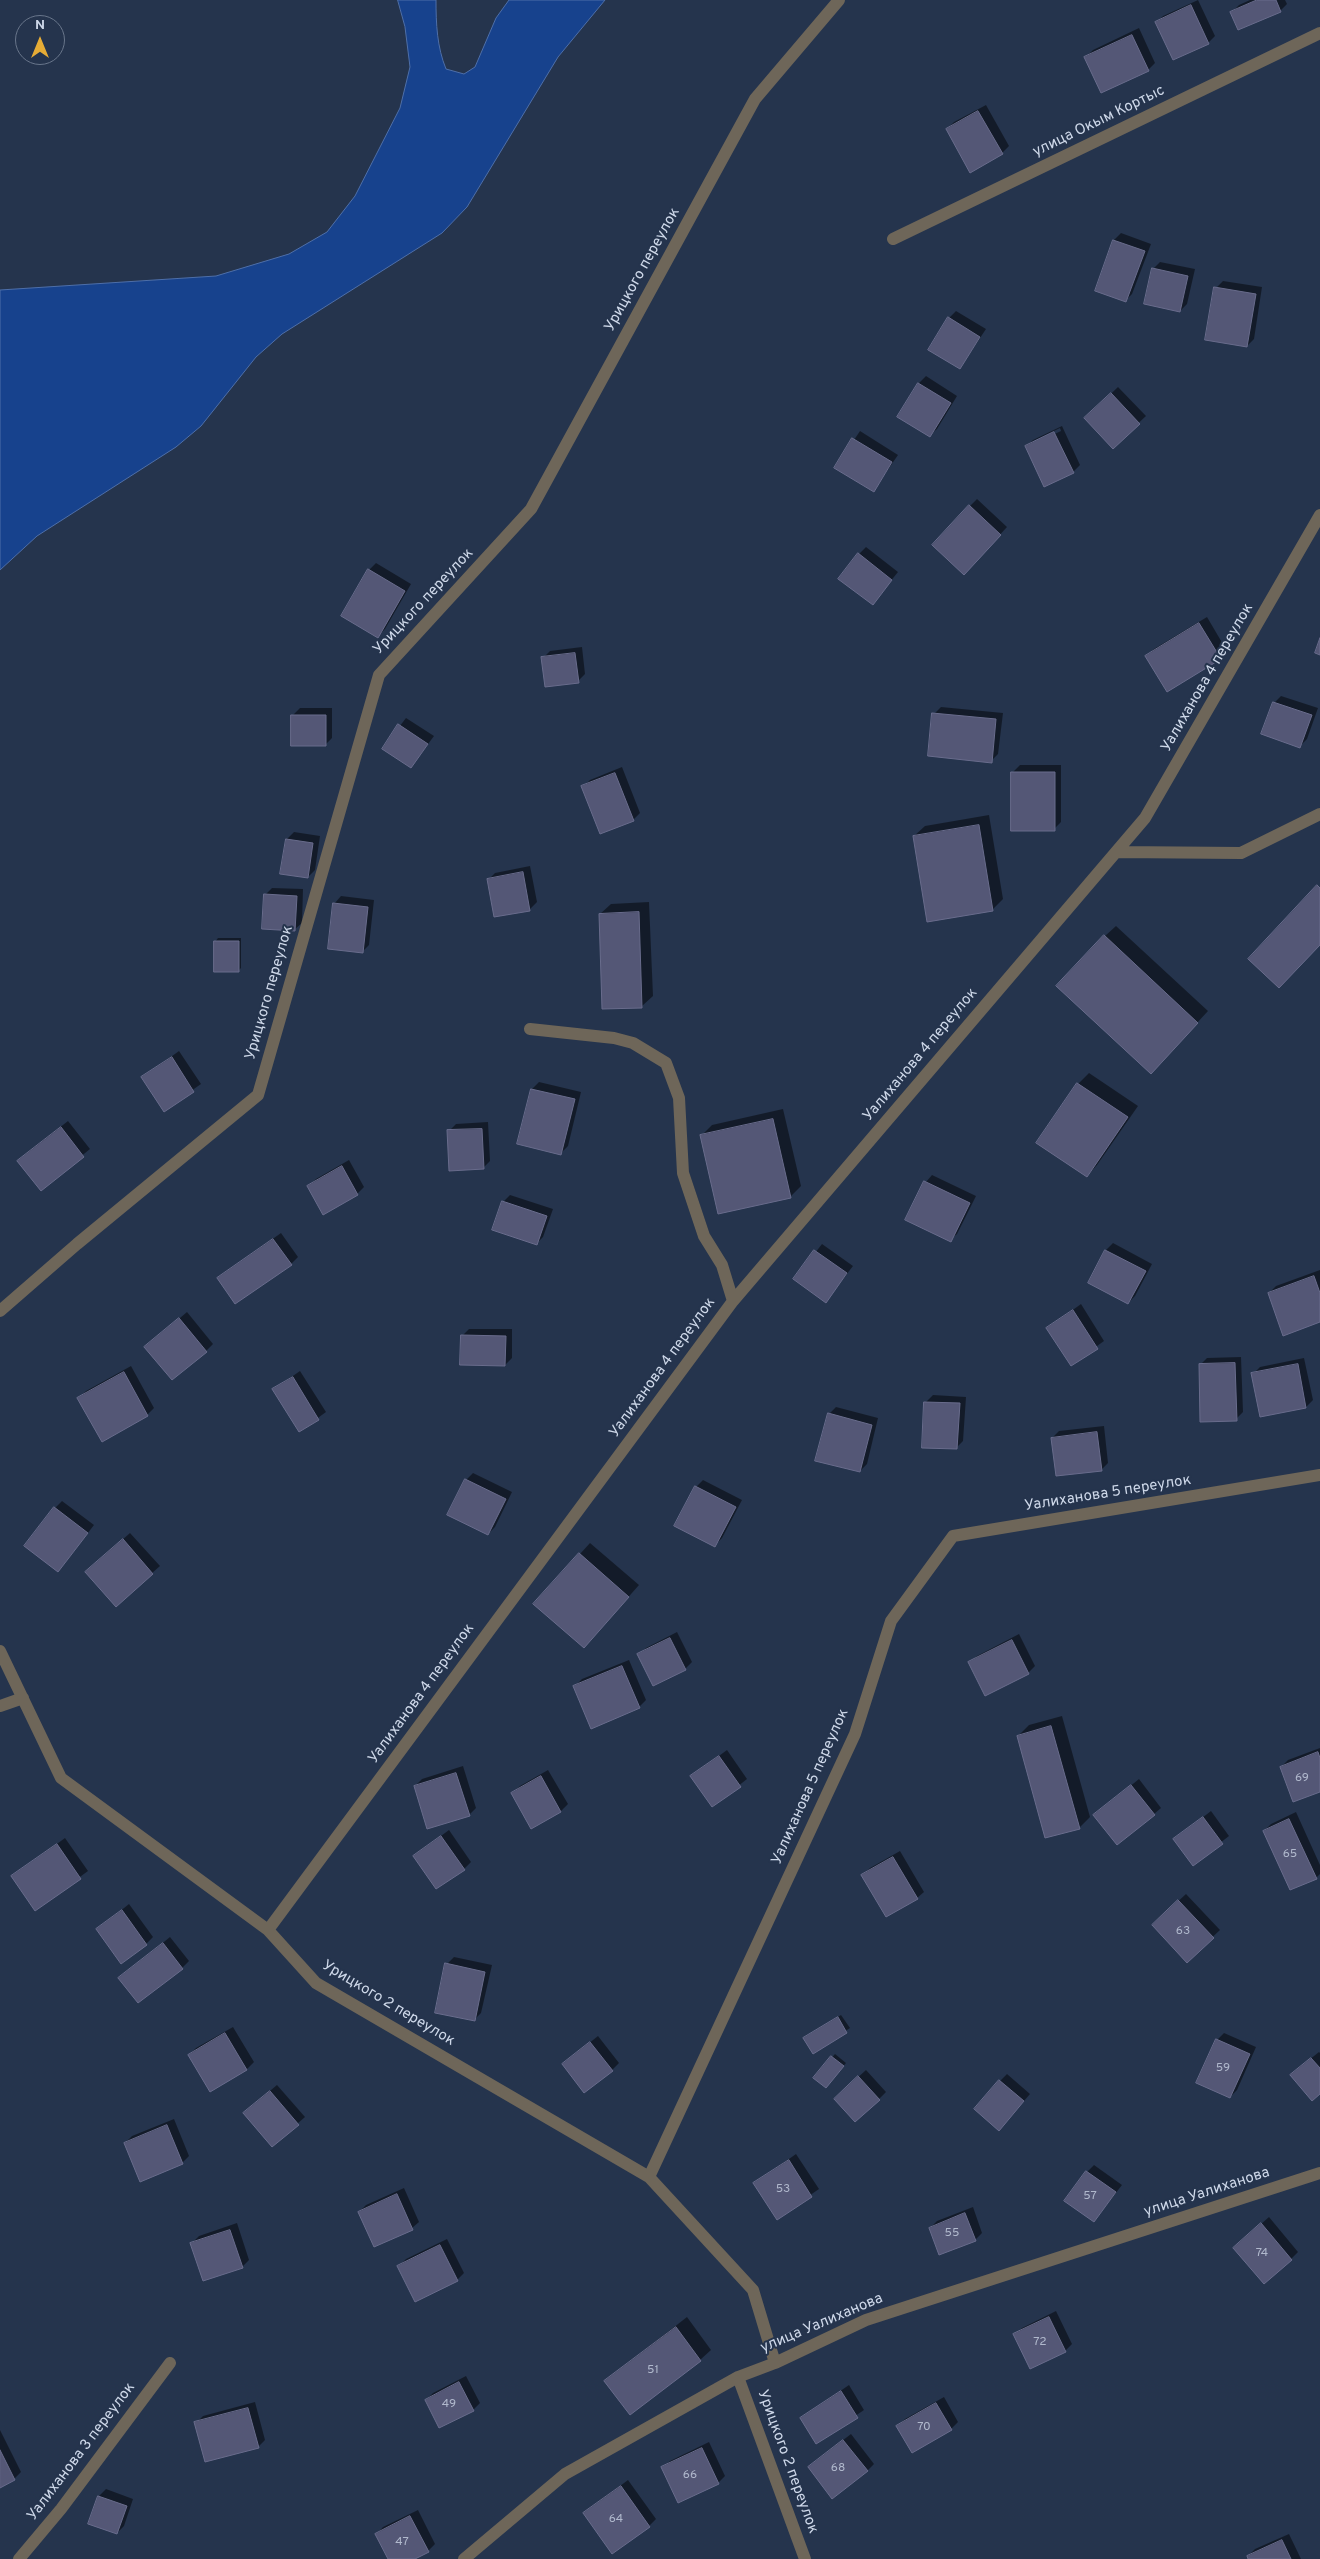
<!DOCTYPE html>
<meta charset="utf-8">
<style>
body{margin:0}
#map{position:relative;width:1320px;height:2559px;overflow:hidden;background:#25344d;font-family:Overpass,sans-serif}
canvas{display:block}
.north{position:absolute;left:15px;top:15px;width:50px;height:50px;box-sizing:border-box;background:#25344d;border:1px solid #69768b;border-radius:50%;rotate:0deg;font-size:14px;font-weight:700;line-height:20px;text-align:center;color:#ced8e9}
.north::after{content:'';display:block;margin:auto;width:18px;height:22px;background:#e6ac36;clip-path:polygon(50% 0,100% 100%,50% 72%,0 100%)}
</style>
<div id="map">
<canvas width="1320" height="2559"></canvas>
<div class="north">N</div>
</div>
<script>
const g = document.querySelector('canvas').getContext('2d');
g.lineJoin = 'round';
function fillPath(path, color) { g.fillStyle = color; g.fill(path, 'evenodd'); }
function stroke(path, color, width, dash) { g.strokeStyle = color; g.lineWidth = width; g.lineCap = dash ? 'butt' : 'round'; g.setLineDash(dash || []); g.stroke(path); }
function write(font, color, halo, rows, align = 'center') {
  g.font = font + ' Overpass,sans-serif'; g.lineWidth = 4; g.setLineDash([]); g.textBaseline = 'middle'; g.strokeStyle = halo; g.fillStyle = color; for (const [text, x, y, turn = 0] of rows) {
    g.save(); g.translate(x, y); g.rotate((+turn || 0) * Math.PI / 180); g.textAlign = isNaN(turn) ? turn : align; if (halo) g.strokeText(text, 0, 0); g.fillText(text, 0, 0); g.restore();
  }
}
const water = new Path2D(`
 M398,0H436C436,24 437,47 446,69L464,74L475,67L496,18L509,0H605L558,57L467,207L442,233L282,334L256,357L201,426L176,447L37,536L0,570V290L216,276L289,254L327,232L355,196L400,108L410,67L405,27Z`);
fillPath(water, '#17428d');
stroke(water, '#4e6fa9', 1);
fillPath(new Path2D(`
 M1198,0L1215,36L1208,43L1156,23L1163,16Z
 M1250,0H1285L1287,4L1280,11L1232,12L1239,5Z
 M1139,28L1155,63L1148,70L1086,57L1093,50Z
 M986,105L1009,146L1002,153L971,171L947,129L954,122Z
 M1121,233L1151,244L1132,294L1125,301L1096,290L1114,240Z
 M1160,262L1195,269L1187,304L1180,311L1153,269Z
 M1223,281L1262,287L1254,339L1247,346L1216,288Z
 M956,311L986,329L960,368L949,318Z
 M926,376L957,396L937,429L930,435L899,417L919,383Z
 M1118,387L1146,416L1113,447L1086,418Z
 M1062,426L1080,465L1073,472L1026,447L1033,440ZM1060,428L1061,431L1033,444V441Z
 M860,431L898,455L873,491L836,467Z
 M977,499L1007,527L971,566L970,506Z
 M866,547L898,572L872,604L859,554Z
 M376,563L411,584L385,629L378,636L369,570Z
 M1207,617L1227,651L1220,658L1147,656L1154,649Z
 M582,647L585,674L578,681L543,658L550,651Z
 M1281,696L1318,708L1307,739L1300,746L1274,703Z
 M941,707L1003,713L998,754L991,761L934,714Z
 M300,708H332V738L325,745L293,715Z
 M406,718L434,736L411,767L383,748Z
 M1020,765H1061V822L1054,829L1013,772Z
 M622,767L640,813L633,820L583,787L590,780Z
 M989,815L1003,899L992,910L914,836L925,826Z
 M294,832L320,836L315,870L308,877L287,839Z
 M530,866L537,902L530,909L495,916L488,880L495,873Z
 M272,888L303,889L302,923L294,930L265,895Z
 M341,896L374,900L369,945L362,952L334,904Z
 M649,902L653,996L642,1006L600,914L611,904Z
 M1116,926L1208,1011L1161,1062L1105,936Z
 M218,938H241V968L238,971L215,942Z
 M179,1051L201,1084L164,1110L142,1078Z
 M1089,1073L1138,1106L1097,1165L1087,1176L1038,1142L1078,1084Z
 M539,1082L581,1092L568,1146L561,1153L532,1089Z
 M783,1109L801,1186L790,1197L701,1136L712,1125Z
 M68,1121L90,1149L41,1189L26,1154Z
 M488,1122L490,1161L483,1168L449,1131L456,1124Z
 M349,1160L364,1187L357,1194L309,1186L316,1179Z
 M932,1175L976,1196L957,1234L950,1240L926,1182Z
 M510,1195L553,1209L543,1237L536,1244L503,1202Z
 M281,1233L298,1257L291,1264L218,1278Z
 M1113,1243L1152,1264L1135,1296L1128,1303L1089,1282L1106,1250Z
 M822,1244L853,1266L826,1301L795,1279Z
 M1320,1270V1321L1269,1293L1276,1286Z
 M1081,1304L1104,1341L1072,1364L1048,1328Z
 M187,1312L213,1344L206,1351L146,1347Z
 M469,1329H512V1358L505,1365L462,1336Z
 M1241,1357L1243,1412L1236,1419L1200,1365L1207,1358Z
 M1304,1358L1313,1400L1306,1407L1253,1374L1260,1367Z
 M131,1366L154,1408L147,1415L79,1398L86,1391Z
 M300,1371L326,1412L300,1431L274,1389Z
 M933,1395L966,1397L963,1441L956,1448L926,1402Z
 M836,1407L878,1418L867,1464L860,1471L829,1414Z
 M1104,1426L1108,1463L1101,1470L1052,1438L1059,1431Z
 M473,1473L512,1492L495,1527L488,1534L466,1480Z
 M703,1480L742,1500L722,1538L715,1545L696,1487Z
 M62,1501L94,1525L64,1564L55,1508Z
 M130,1533L160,1566L116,1605L94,1565Z
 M590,1543L639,1585L594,1636L580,1554Z
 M677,1632L692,1662L685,1669L654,1684L639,1655L646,1648Z
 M1019,1634L1035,1666L1028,1673L970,1663L977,1656Z
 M629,1660L646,1700L639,1707L575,1686L582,1679Z
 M1062,1716L1090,1817L1079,1828L1018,1736L1029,1725Z
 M1320,1748V1791L1281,1767L1288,1760Z
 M727,1750L747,1779L713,1806L692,1776Z
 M463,1766L476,1808L469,1815L415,1786L422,1779Z
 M548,1770L568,1804L561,1811L532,1828L513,1793L520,1786Z
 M1139,1779L1161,1808L1154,1814L1102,1809Z
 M1211,1811L1229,1836L1193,1864L1175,1839Z
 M1296,1812L1320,1865V1874L1316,1878L1264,1831L1271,1824Z
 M449,1830L471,1862L464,1869L414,1856Z
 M65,1838L88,1871L36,1909L13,1876Z
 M900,1851L924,1892L917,1898L863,1875L870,1868Z
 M1186,1894L1220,1930L1187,1961L1160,1918Z
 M129,1904L153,1937L146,1944L98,1929Z
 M170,1937L189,1961L182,1968L120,1978Z
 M454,1957L492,1965L481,2013L474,2020L447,1964Z
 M841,2015L850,2028L813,2052L805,2038Z
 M233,2027L254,2062L247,2069L189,2055L196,2048Z
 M1224,2033L1256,2047L1237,2090L1230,2097L1217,2040Z
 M598,2036L619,2063L612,2070L563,2064Z
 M1319,2052L1320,2053V2092L1299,2068Z
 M835,2054L846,2063L829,2083L815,2077Z
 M866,2070L886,2092L879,2099L842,2092Z
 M1007,2074L1030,2094L1006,2122L1000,2081Z
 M277,2085L305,2117L273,2145L252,2106Z
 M174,2119L189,2156L182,2163L125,2143L132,2136Z
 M796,2154L819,2189L777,2218L755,2183Z
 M1094,2165L1122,2185L1094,2221L1087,2172Z
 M404,2188L419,2222L412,2228L359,2212L366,2205Z
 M973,2207L982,2233L975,2240L930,2228L937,2221Z
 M1269,2217L1298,2252L1291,2259L1234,2248Z
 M237,2223L249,2260L242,2267L192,2243L199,2236Z
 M447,2239L464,2273L457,2280L399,2266L406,2259Z
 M1056,2311L1072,2344L1065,2351L1015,2335L1022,2328Z
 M687,2317L711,2350L700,2360L605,2381Z
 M466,2376L480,2403L473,2410L426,2400L433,2393Z
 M849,2385L864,2410L817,2442L801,2418Z
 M944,2397L958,2422L951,2429L898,2426L905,2419Z
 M255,2402L265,2440L258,2447L196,2423L203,2416Z
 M0,2430L21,2472L14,2479L0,2486Z
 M851,2434L874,2464L867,2471L816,2461Z
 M709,2442L725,2476L718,2483L679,2501L663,2468L670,2461Z
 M628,2480L656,2519L649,2526L584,2513Z
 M106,2489L133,2499L124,2526L117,2533L99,2496Z
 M418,2510L435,2544L428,2551L412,2559H389L377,2534L383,2527Z
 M1289,2534L1301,2559H1250L1248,2556L1255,2549Z`), '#0007');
const building = new Path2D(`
 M1257,0H1276L1281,12L1238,30L1230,12Z
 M1191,5L1209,44L1173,60L1155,22Z
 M1132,35L1149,71L1101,93L1084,57Z
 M978,111L1003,154L970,173L946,129Z
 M1113,240L1145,251L1126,302L1095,291Z
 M1152,268L1188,276L1180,312L1144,304Z
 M1214,287L1256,294L1247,347L1205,340Z
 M948,317L980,337L960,369L928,350Z
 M918,383L951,403L930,437L897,417Z
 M1111,393L1140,424L1113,449L1084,418Z
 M1054,432L1074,473L1044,487L1025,446Z
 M852,438L892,462L874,492L834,468Z
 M969,505L1001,535L964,575L932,545Z
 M858,553L892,580L873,605L838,579Z
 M368,569L405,591L378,638L341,616Z
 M1199,623L1221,659L1167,692L1145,656Z
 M1320,638V655L1315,653Z
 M575,653L579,683L545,687L541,657Z
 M1273,702L1312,715L1300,748L1261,734Z
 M932,713L996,719L992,763L928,756Z
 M291,715H326V746H291Z
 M398,724L428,744L411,768L382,749Z
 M1011,772H1055V831H1011Z
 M615,773L634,821L600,834L581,786Z
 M979,825L993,911L927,922L913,836Z
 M286,839L313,843L308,878L280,874Z
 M523,872L530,911L494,917L487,879Z
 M1317,885L1320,888V945L1279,988L1248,959Z
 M264,894L297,896L295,931L262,929Z
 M333,903L368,907L363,953L328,949Z
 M639,912L642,1008L602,1009L599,914Z
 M1104,935L1198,1023L1151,1074L1056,986Z
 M214,941H239V972H214Z
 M172,1057L194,1092L164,1112L141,1077Z
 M1077,1083L1128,1117L1087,1177L1036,1143Z
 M531,1089L575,1099L561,1155L517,1144Z
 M773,1119L791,1198L718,1214L700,1135Z
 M61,1127L84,1157L41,1191L17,1161Z
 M482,1129L484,1169L449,1171L447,1130Z
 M342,1166L358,1195L323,1215L307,1186Z
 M924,1181L970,1203L951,1242L905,1220Z
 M502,1201L547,1216L537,1245L492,1230Z
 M273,1239L292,1265L235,1304L217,1278Z
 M814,1250L847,1273L826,1303L793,1279Z
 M1105,1250L1146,1271L1128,1304L1088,1283Z
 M1314,1276L1320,1293V1322L1283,1336L1268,1293Z
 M1073,1310L1098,1349L1071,1366L1046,1328Z
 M179,1318L207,1352L172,1380L144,1347Z
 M461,1335L506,1336L505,1366L460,1365Z
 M1235,1363L1237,1421L1200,1422L1199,1364Z
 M1298,1364L1306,1408L1260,1417L1251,1373Z
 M124,1372L148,1416L102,1442L77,1398Z
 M293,1377L319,1420L299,1432L272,1389Z
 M924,1402L960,1403L957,1449L922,1448Z
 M828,1413L872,1425L860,1472L815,1461Z
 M1097,1432L1102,1471L1056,1476L1051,1438Z
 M465,1479L506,1499L488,1535L447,1515Z
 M695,1486L736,1507L715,1547L674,1526Z
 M54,1507L88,1533L58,1572L24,1546Z
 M123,1539L153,1574L116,1607L85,1572Z
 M579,1553L629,1597L584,1648L533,1604Z
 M670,1638L686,1670L653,1686L637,1654Z
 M1012,1640L1029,1674L985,1696L968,1662Z
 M622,1666L640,1708L591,1729L573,1686Z
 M1051,1726L1080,1829L1045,1838L1017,1736Z
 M1318,1752L1320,1758V1792L1293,1802L1280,1767Z
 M719,1756L741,1787L712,1807L690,1776Z
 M456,1773L470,1816L427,1829L414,1786Z
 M541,1776L561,1812L531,1829L511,1793Z
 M1131,1785L1155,1815L1117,1845L1093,1815Z
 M1203,1817L1223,1844L1193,1866L1173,1839Z
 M1289,1819L1317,1879L1290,1890L1263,1831Z
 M441,1836L465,1870L436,1889L413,1856Z
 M57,1844L81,1879L35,1911L11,1876Z
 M893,1857L918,1899L886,1917L861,1875Z
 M1178,1900L1214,1938L1187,1963L1152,1925Z
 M122,1910L147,1945L121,1964L96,1929Z
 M163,1943L183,1969L138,2003L118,1978Z
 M445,1963L485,1972L475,2021L435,2013Z
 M838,2017L847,2033L813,2054L803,2038Z
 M225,2033L247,2070L210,2092L188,2055Z
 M1216,2039L1250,2054L1230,2098L1196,2083Z
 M590,2042L613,2071L584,2093L562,2064Z
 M831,2056L844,2066L826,2088L813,2078Z
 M1311,2058L1320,2068V2094L1312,2101L1290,2075Z
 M858,2076L880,2100L855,2122L834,2099Z
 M999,2080L1024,2101L999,2131L974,2109Z
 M270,2091L299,2125L272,2147L243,2113Z
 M167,2125L183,2164L140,2182L124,2143Z
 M789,2160L812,2197L777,2220L753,2183Z
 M1086,2171L1116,2192L1094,2222L1064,2201Z
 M397,2194L413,2230L374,2247L358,2212Z
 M965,2213L976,2241L939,2255L929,2228Z
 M1261,2223L1292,2260L1264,2284L1233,2248Z
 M230,2230L243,2268L203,2281L190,2243Z
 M440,2245L458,2281L415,2302L397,2266Z
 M1049,2317L1066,2352L1030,2369L1013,2334Z
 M676,2327L701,2361L630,2415L604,2381Z
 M459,2382L474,2411L439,2428L425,2400Z
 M841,2391L858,2418L816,2444L800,2418Z
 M936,2403L952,2430L912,2453L896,2426Z
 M248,2408L259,2448L205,2462L194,2422Z
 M843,2440L868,2471L832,2499L808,2467Z
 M702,2448L719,2484L678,2503L661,2467Z
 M0,2450L15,2480L0,2488Z
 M621,2486L650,2527L612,2554L583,2513Z
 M98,2496L127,2506L117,2534L88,2524Z
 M410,2516L429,2552L415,2559H388L375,2534Z
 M1282,2540L1291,2559H1248L1247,2556Z`);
fillPath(building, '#545776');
stroke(building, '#696c8c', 1);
stroke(new Path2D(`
 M893,239L1320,33
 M1117,852L1241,853L1320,814
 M530,1029L614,1038L633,1043L666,1063L679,1098L683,1173L704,1236L722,1265L733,1301
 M0,1311L77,1244L258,1095L379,675L531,509L755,99L839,0
 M0,1651L61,1778L268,1930L316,1983L649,2177L753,2290L775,2363
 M0,1706L23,1698
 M268,1930L733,1301L1145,818L1320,515
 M649,2177L855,1734L891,1621L953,1536L1320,1475
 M738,2377L805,2559
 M19,2559L61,2509L170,2363
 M464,2559L565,2474L738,2377L775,2363L866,2320L1320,2173`), '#6e6659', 12);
write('12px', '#b0b8cc', null, [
 ["69",1302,1779],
 ["65",1290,1855],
 ["63",1183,1932],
 ["59",1223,2069],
 ["53",783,2190],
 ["57",1090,2197],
 ["55",952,2234],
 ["74",1262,2254],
 ["72",1040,2343],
 ["51",653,2371],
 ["49",449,2405],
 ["70",924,2428],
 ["68",838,2469],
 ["66",690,2476],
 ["64",616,2520],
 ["47",402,2543]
]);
write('15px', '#ced8e9', '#25344d', [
 ["улица Окым Кортыс",1099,122,-26],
 ["Урицкого переулок",643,270,-61],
 ["Урицкого переулок",424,602,-47],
 ["Уалиханова 4 переулок",1208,678,-60],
 ["Урицкого переулок",270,993,-74],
 ["Уалиханова 4 переулок",921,1055,-50],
 ["Уалиханова 4 переулок",663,1368,-54],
 ["Уалиханова 5 переулок",1108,1494,-9],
 ["Уалиханова 4 переулок",422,1694,-54],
 ["Уалиханова 5 переулок",811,1787,-66],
 ["Урицкого 2 переулок",388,2004,31],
 ["улица Уалиханова",1207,2193,-18],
 ["улица Уалиханова",822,2324,-23],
 ["Уалиханова 3 переулок",82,2452,-53],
 ["Урицкого 2 переулок",787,2462,70]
]);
</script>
